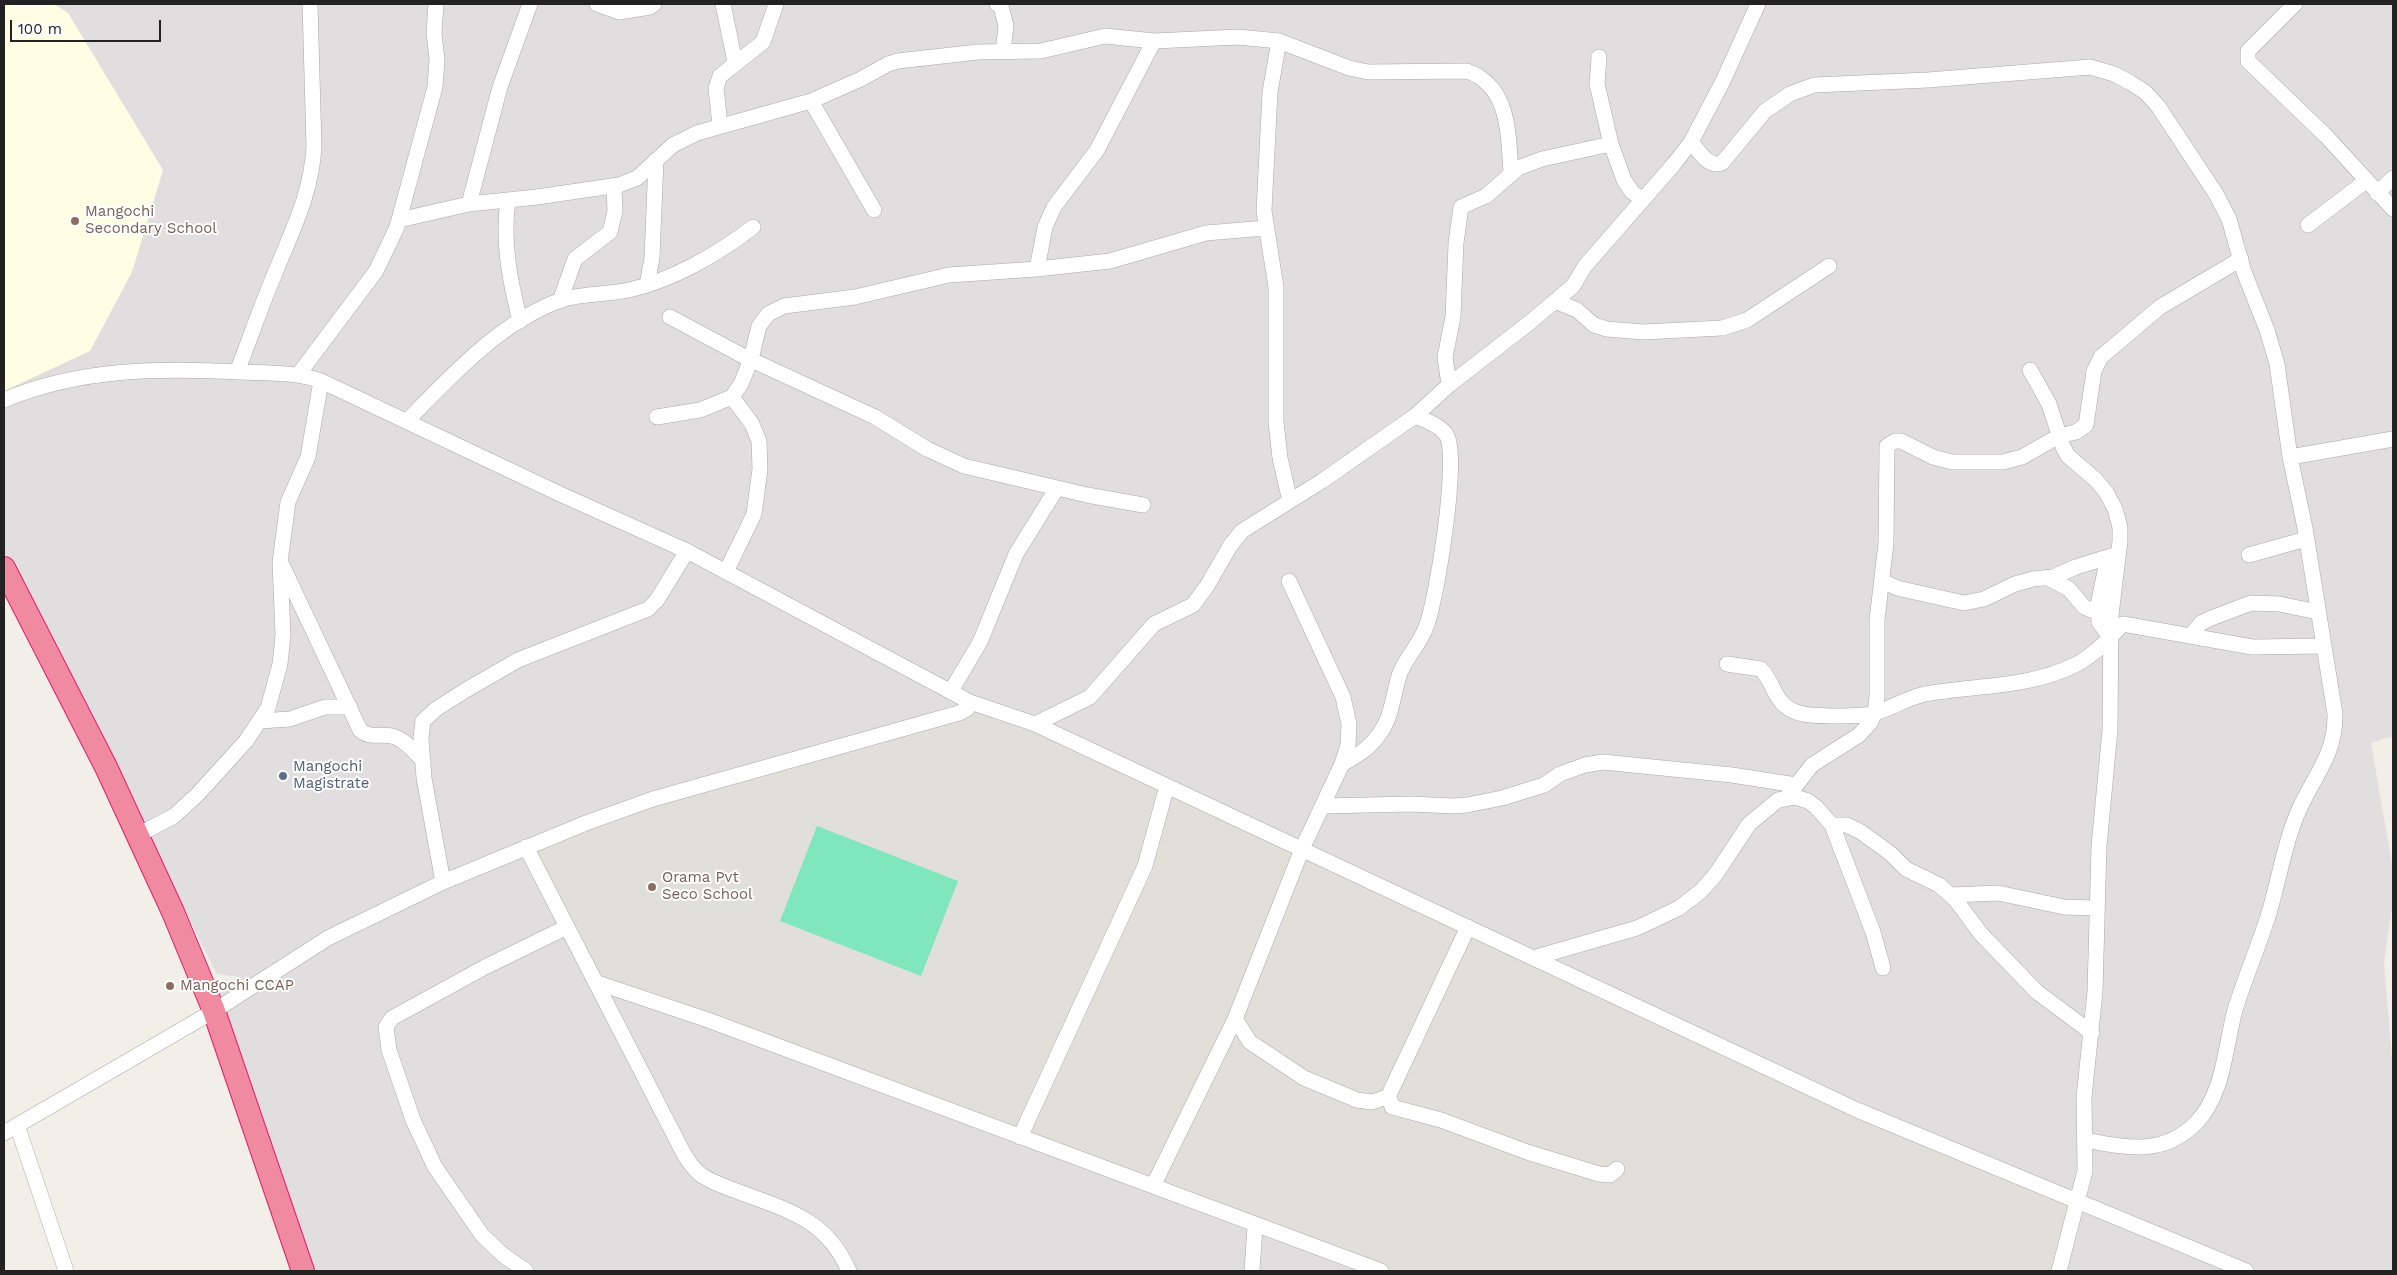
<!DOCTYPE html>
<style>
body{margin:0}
#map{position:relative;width:2397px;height:1275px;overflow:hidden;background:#f2efe8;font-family:"Work Sans",sans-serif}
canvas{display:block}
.frame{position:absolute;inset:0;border:5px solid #222;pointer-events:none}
.scale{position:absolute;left:10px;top:20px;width:151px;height:22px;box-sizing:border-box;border:2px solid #222;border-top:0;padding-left:6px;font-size:15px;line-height:18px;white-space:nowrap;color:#222;-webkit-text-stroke:4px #fff;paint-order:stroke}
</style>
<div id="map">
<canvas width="2397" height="1275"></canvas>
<div class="frame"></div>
<div class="scale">100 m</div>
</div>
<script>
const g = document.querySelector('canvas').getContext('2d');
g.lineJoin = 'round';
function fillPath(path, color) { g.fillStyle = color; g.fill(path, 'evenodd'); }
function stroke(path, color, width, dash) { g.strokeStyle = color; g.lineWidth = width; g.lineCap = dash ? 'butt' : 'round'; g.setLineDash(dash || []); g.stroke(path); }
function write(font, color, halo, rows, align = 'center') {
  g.font = font + ' "Work Sans",sans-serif'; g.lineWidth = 4; g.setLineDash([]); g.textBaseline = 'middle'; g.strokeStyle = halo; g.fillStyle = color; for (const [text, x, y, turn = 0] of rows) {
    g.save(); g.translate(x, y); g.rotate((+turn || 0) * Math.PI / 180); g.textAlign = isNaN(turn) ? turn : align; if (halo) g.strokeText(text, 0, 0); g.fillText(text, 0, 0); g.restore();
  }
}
fillPath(new Path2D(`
 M4,4H2393V736L2371,743L2393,870V901L2384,962L2393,1072V1271H305L217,988L240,977L217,974L4,552Z`), '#e0dede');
fillPath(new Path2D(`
 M4,4H54L68,13L163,170L132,272L90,351L4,391Z`), '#fffee4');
fillPath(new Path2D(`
 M1005,708L2072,1202L2057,1271H1393L1158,1182L598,976L530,847L636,796L965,714Z`), '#e1dfd9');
fillPath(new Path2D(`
 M817,826L958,881L921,976L780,921Z`), '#80e7bc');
const minor = new Path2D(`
 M597,4L619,12L650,7L654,4
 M723,4L735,62
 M997,4L1001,6L1006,26L1003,52
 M2295,4L2248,51V61L2326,136L2393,209
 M1279,41L1270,92L1264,211L1276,287V422L1280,458L1290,501
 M1599,57L1597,84L1611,144L1624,180L1632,192L1643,200
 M811,101L874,210
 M720,126L716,88L720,76L763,42L776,4
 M1691,142C1700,152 1708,168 1722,163L1765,111L1790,94L1814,85L1928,80L2090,67L2114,74L2131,83L2145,92L2158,106L2216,194L2229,219L2244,272L2267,330L2277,364L2290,457L2305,528L2335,714C2336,759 2308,782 2294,822C2283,852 2278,883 2269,913C2259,946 2245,977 2235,1010C2225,1047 2224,1094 2196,1123C2163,1156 2127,1148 2086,1140
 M2377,193L2393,178
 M508,200C502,242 510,281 520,321
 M469,204L500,87L530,4
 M399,220L469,204L537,197L619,185L637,178L673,145L697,133L811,101L861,79L888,64L898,61L978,52L1041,51L1105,36L1154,41L1238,37L1279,41L1349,68L1368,72L1467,71C1510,86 1508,134 1511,172
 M2308,225L2366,181
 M1037,269L1045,227L1054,207L1097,150L1154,41
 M647,285L652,258L656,160
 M560,301L575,259L610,232L615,211L614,186
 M1555,301L1577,310L1594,325L1607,329L1643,332L1722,328L1747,320L1829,266
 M670,317L745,357L875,417L927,449L964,466L1087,495L1143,505
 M2030,370L2049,404L2063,447L2068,456L2096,480L2106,492L2115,509L2120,527V541L2111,615L2110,730L2099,846L2095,992L2084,1097L2085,1171L2059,1271
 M237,372C249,341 260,309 273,278C291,233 311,196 314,147L310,4
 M298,375L376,271L397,227L435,87L437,60L434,33L436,4
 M1449,385L1445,357L1453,317L1456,243L1461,207L1486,196L1518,168L1542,159L1611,144
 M4,400C80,368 160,368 241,372C268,373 296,372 321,381L560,494L687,551L970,702L1035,724L1857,1110L2246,1271
 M657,417L700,410L732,397L741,384L751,359L759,326L768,314L784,306L855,297L949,275L1037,269L1110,261L1206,233L1266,228
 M407,421C451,376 500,322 561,300C583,293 606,295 629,290C673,280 718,254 753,227
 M2290,457L2393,439
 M2249,555L2306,539
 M2108,557L2098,605L2099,622L2110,637
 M282,565L360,730C371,740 383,732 395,737C406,741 415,752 423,761
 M726,572L754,514L760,469L759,441L752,424L732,397
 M2048,578L2069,589L2084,607L2099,613
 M1882,581L1897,588L1964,603L1984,599L2015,584L2033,579L2053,577L2076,567L2118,554
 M2191,635L2201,623L2209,619L2251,603L2279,604L2318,612
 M1727,664L1761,669C1776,685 1773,705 1799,713C1813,717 1861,717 1875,713C1892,708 1907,698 1925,694C1975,685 2030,688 2077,664C2095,654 2109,639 2123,624L2252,647L2324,646
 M951,691L980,642L1016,554L1057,488
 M260,721L290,719L325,707H350
 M1035,724L1090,697L1154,624L1193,605L1207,586L1230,546L1242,531L1322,481L1415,416L1449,385L1529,323L1573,286L1585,266L1674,164L1691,142L1723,81L1758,4
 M1342,764C1357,756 1370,748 1380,733C1393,715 1393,693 1400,673C1407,656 1420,644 1426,627C1437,599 1459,460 1447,436C1442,426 1425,420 1415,416
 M1787,797L1812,765L1859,735L1870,723L1875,713L1877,696V620L1886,543L1887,446L1895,441H1901L1933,457L1952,462H2003L2022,457L2059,436L2076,432L2086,425L2094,371L2101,357L2160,307L2241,259
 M1323,806L1411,804L1454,806L1467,805L1502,798L1544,785L1560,774L1585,765L1603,762L1732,775L1796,785
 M1832,825H1847L1861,832L1890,853L1906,869L1939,885L1955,899L1981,934L2037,992L2092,1033
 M138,835L174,816L197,795L246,741L268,708L280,664L283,635L280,562L288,502L308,457L321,381
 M526,847L670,1127C679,1143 686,1163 701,1175C713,1183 726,1187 739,1192C788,1210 827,1220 849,1271
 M443,882L424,778L421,738L423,721L436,709L466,690L518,660L648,609L657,600L687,551
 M1951,895L1998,893L2064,907L2097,908
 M1533,958L1637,928L1679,908L1701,891L1716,874L1749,824L1778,800L1795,797L1808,801L1816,807L1832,825L1873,932L1883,968
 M595,982L708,1020L1381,1271
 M1235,1019L1250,1042L1304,1078L1357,1100L1372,1102L1384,1098L1390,1100L1392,1107L1441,1120L1527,1152L1599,1174L1610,1175L1617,1169
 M1387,1099L1468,927
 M17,1125L66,1271
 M4,1133L214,1011L328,938L443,882L586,823L653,799L959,713L967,709L970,702
 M1020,1137L1145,866L1167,786
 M1153,1186L1235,1019L1302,849L1342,764L1348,745L1349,724L1343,697L1289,581
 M526,1271L503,1255L482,1235L435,1167L413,1120L389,1050L386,1027L392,1018L485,967L567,927
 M1252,1271L1255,1226`);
const highway = new Path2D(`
 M4,568L106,767L173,912L214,1011L303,1271`);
stroke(minor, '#a9a9a9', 16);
stroke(highway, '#eb1a67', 24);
stroke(minor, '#fff', 15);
stroke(highway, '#ef8aa0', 22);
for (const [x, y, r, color] of [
 [75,221,5,"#8d6e63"],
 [283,776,5,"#5c6f8a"],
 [652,887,5,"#8d6e63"],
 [170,986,5,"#8d6e63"]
]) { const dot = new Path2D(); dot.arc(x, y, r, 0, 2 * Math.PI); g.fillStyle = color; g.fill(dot); stroke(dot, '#fff', 2); }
write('15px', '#785e54', '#fff', [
 ["Mangochi",85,212],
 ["Secondary School",85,229],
 ["Orama Pvt",662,878],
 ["Seco School",662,895],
 ["Mangochi CCAP",180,986]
], 'left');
write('15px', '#4e5e75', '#fff', [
 ["Mangochi",293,767],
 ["Magistrate",293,784]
], 'left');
</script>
